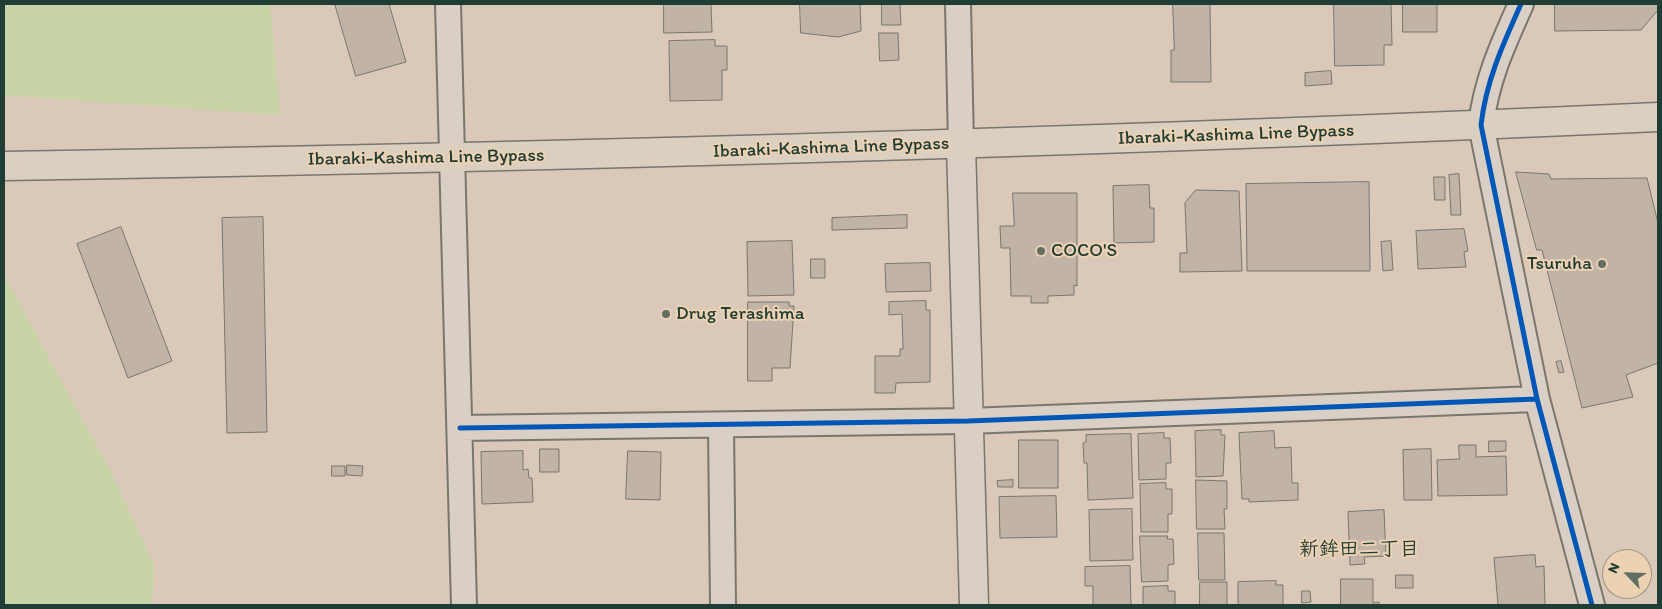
<!DOCTYPE html>
<meta charset="utf-8">
<style>
body{margin:0}
#map{position:relative;width:1662px;height:609px;overflow:hidden;background:#dac9b9;font-family:Itim,sans-serif}
canvas{display:block}
.frame{position:absolute;inset:0;border:5px solid #1f3d34;pointer-events:none}
.north{position:absolute;left:1602px;top:549px;width:50px;height:50px;box-sizing:border-box;background:#ecd1b3;border:1px solid #9a9680;border-radius:50%;rotate:294deg;font-size:14px;font-weight:700;line-height:20px;text-align:center;color:#1f3d34}
.north::after{content:'';display:block;margin:auto;width:18px;height:22px;background:#606e63;clip-path:polygon(50% 0,100% 100%,50% 72%,0 100%)}
</style>
<div id="map">
<canvas width="1662" height="609"></canvas>
<div class="frame"></div>
<div class="north">N</div>
</div>
<script>
const g = document.querySelector('canvas').getContext('2d');
g.lineJoin = 'round';
function fillPath(path, color) { g.fillStyle = color; g.fill(path, 'evenodd'); }
function stroke(path, color, width, dash) { g.strokeStyle = color; g.lineWidth = width; g.lineCap = dash ? 'butt' : 'round'; g.setLineDash(dash || []); g.stroke(path); }
function write(font, color, halo, rows, align = 'center') {
  g.font = font + ' Itim,"Klee One",sans-serif'; g.lineWidth = 4; g.setLineDash([]); g.textBaseline = 'middle'; g.strokeStyle = halo; g.fillStyle = color; for (const [text, x, y, turn = 0] of rows) {
    g.save(); g.translate(x, y); g.rotate((+turn || 0) * Math.PI / 180); g.textAlign = isNaN(turn) ? turn : align; if (halo) g.strokeText(text, 0, 0); g.fillText(text, 0, 0); g.restore();
  }
}
fillPath(new Path2D(`
 M4,4H270L280,115L4,95Z
 M4,275L111,472L154,565L152,605H4Z`), '#c8d3a6');
const building = new Path2D(`
 M335,4H389L406,62L356,76Z
 M664,4H711L712,32L664,33Z
 M800,4H860L861,31L838,37L801,33Z
 M882,4H900L901,25H882Z
 M1173,4H1210L1211,82H1171V50H1174Z
 M1334,4H1391L1392,45H1384V65L1335,66Z
 M1403,4H1437V32H1403Z
 M1555,4H1658V10L1641,30L1555,31Z
 M879,33H898L899,60L880,61Z
 M715,40V46H727V70H722V100L670,101L669,41Z
 M1331,71L1332,84L1305,86V73Z
 M1516,172L1549,174L1551,179L1647,178L1658,223V363L1626,375L1633,397L1582,408L1542,250H1537Z
 M1459,174L1461,215H1451L1449,175Z
 M1434,177H1445V200H1435Z
 M1369,182L1370,271H1247L1246,184Z
 M1149,185L1150,208H1154V242L1114,243L1113,186Z
 M1196,190L1239,191L1242,271L1180,272V253H1187L1185,203Z
 M1013,193H1077V286L1074,285V295L1048,296V303H1031V296H1011L1010,248H1001L1000,226H1014Z
 M907,215V228L832,230V218Z
 M263,217L267,432L227,433L222,218Z
 M121,227L172,361L128,378L77,244Z
 M1464,229L1468,251L1464,252L1466,267L1418,269L1416,231Z
 M792,241L794,295L748,296L747,242Z
 M1391,241L1393,270L1383,271L1381,242Z
 M811,259H825V278H811Z
 M930,263L931,291L886,292L885,264Z
 M926,301V310H930V382L896,383L895,393H875V356H900V349H903L902,314L889,315V302Z
 M748,302H789V306H794L790,368H772V381H748Z
 M1561,361L1564,372L1559,373L1556,362Z
 M1221,430V435H1225L1223,476L1196,477L1195,431Z
 M1274,431L1275,448L1291,447L1292,483H1298V500L1249,502V499H1242L1239,433Z
 M1164,433V438H1170L1171,463H1166V479L1139,480L1138,434Z
 M1131,434L1133,498L1088,500L1087,463H1084L1083,443L1086,442V435Z
 M1019,440H1058V488H1019Z
 M1489,441H1506V451L1489,452Z
 M1459,445H1476V457L1506,456L1507,495L1438,496L1437,460L1459,459Z
 M540,449H559V472H540Z
 M1431,449L1432,500H1404L1403,450Z
 M523,451V470L528,469L529,478H532L533,502L482,504L481,452Z
 M628,451L661,452L660,500L626,499Z
 M347,465L363,466L362,476L347,475Z
 M332,466H345V476H332Z
 M1013,480V487H998L997,481Z
 M1196,480L1227,481V509H1224L1225,529H1197Z
 M1166,483V489H1172V514H1168V532H1141L1140,484Z
 M1056,496L1057,537L1000,538L999,497Z
 M1132,509L1133,560L1090,561L1089,510Z
 M1384,510L1386,556L1364,557L1365,564L1350,565L1348,512Z
 M1198,533H1224L1225,580H1199Z
 M1140,536H1168L1167,539H1173L1174,564L1168,565V581L1142,582Z
 M1535,555L1536,567L1544,566L1545,605H1498L1494,558Z
 M1130,566L1131,605H1093V586H1085V567Z
 M1396,575H1413V588H1396Z
 M1341,579H1373V603L1379,602V605H1341Z
 M1276,581V585H1283V605H1238V582Z
 M1200,582H1227V605H1200Z
 M1168,586V591H1175V605H1143V587Z
 M1302,591H1310L1311,602L1302,603Z`);
fillPath(building, '#c1b3a6');
stroke(building, '#79766e', 1);
const minor = new Path2D(`
 M448,4L464,605
 M958,4L961,145
 M1521,4C1503,44 1486,81 1481,125L1537,399L1592,605
 M721,425L723,605
 M460,428L968,421L1537,399`);
const tertiary = new Path2D(`
 M961,145L974,605`);
const primary = new Path2D(`
 M4,166C556,157 1107,142 1658,117`);
stroke(minor, '#79766e', 28);
stroke(tertiary, '#79766e', 31);
stroke(primary, '#79766e', 31);
stroke(minor, '#d9cfc4', 24);
stroke(tertiary, '#d9cfc4', 28);
stroke(primary, '#dbcfbf', 28);
stroke(new Path2D(`
 M1521,4C1503,44 1486,81 1481,125L1537,399L1592,605
 M460,428L968,421L1537,399`), '#0057b8', 5);
for (const [x, y, r, color] of [
 [1041,251,5,"#606e63"],
 [1602,264,5,"#606e63"],
 [666,314,5,"#606e63"]
]) { const dot = new Path2D(); dot.arc(x, y, r, 0, 2 * Math.PI); g.fillStyle = color; g.fill(dot); stroke(dot, '#ecd1b3', 2); }
write('19px', '#1f3d34', '#ecd1b3', [
 ["Ibaraki-Kashima Line Bypass",1236,135,-2],
 ["Ibaraki-Kashima Line Bypass",831,148,-2],
 ["Ibaraki-Kashima Line Bypass",426,158,-1]
]);
write('19px', '#1f3d34', '#ecd1b3', [
 ["COCO'S",1051,251],
 ["Tsuruha",1592,264,"right"],
 ["Drug Terashima",676,314]
], 'left');
write('bold 20px', '#1f3d34', '#ecd1b3', [
 ["新鉾田二丁目",1359,550]
]);
</script>
